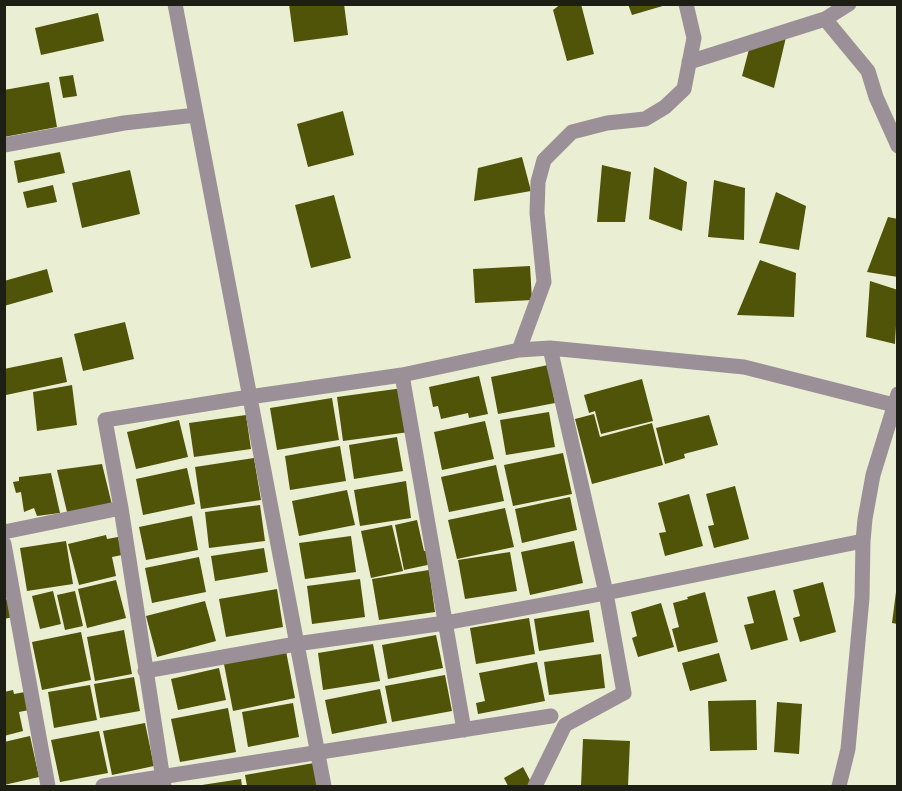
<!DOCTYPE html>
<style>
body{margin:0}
#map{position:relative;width:902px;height:791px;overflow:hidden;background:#eaeed2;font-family:"Varela Round",sans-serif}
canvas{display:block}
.frame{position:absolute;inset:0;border:6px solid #1d1e14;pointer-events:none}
</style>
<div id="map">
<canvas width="902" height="791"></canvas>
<div class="frame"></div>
</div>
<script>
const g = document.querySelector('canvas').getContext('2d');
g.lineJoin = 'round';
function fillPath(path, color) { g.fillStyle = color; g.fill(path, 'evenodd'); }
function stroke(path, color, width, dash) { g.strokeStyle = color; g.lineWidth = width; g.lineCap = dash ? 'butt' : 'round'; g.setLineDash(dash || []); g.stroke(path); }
fillPath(new Path2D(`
 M289,4H344L348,35L294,42Z
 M561,4H581L594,54L567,61L553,10Z
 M628,4H666V5L632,15Z
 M98,13L104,41L41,55L35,28Z
 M787,33L774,88L742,76L753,34Z
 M73,75L77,96L63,98L59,77Z
 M49,82L57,127L4,137V90Z
 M343,111L354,155L308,167L297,124Z
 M60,152L65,173L18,183L14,161Z
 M522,157L531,191L474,201L478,168Z
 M602,165L631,172L625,222H597Z
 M654,167L687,182L682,231L649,219Z
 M130,170L140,214L82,228L72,183Z
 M714,180L745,188L744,240L708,237Z
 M53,185L57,202L27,208L23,192Z
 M776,192L806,206L799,250L759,243Z
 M334,195L351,258L311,268L295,205Z
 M888,217L898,219V277L867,272Z
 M760,260L796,273L794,317L737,315Z
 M530,266L532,300L475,303L473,269Z
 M47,269L53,292L4,306V281Z
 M870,281L898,290L895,344L866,337Z
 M125,322L134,359L83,371L74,334Z
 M62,357L67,382L6,395L4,369Z
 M548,365L555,403L498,414L491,377Z
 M479,376L488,414L469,418L468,413L441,419L438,406L433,407L429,387Z
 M642,379L653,421L601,434L595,411L589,413L584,395Z
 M72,385L77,425L37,431L33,392Z
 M403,388L409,432L343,441L337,397Z
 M332,398L339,440L277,450L270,408Z
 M549,412L555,447L506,455L500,420Z
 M594,414L600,437L652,423L663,465L592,484L575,419Z
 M246,415L251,449L194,457L189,423Z
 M709,415L718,445L684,454L685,458L665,464L656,428Z
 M179,420L188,457L136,469L127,432Z
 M485,421L494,459L442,470L434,432Z
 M397,437L403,471L354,479L349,445Z
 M340,446L346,481L290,490L285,456Z
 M563,453L572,494L513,506L504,465Z
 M254,458L261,500L201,509L195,467Z
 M102,464L113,509L68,516L57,470Z
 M496,465L504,501L449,512L441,477Z
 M187,468L195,504L143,515L136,479Z
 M51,473L60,513L37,516L34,508L24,512L21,492L16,493L13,482L19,481V477Z
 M406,481L411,518L360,526L354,490Z
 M735,486L749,539L714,548L708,526L714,525L706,494Z
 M347,490L355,525L299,536L292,501Z
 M689,494L703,546L665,556L659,533L666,532L658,503Z
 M570,497L577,530L522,543L515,509Z
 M260,505L265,541L209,548L205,512Z
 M505,508L514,547L457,559L448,520Z
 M192,516L198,550L146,560L139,527Z
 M417,520L424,551L430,550L432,564L404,570L395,525Z
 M392,525L403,571L371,578L361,531Z
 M106,535L107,539L118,537L122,555L112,557L116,576L79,585L68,544Z
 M351,536L356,572L305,579L299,543Z
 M66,541L73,584L27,591L20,548Z
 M574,541L583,583L530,595L521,552Z
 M264,548L268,572L215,581L211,556Z
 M510,552L517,591L465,599L458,560Z
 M199,557L206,592L152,603L145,568Z
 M429,570L435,612L379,620L372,579Z
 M360,579L365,617L312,624L307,586Z
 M116,580L126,618L87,628L78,589Z
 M823,582L836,632L800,642L793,618L800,616L793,590Z
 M277,589L283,627L226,637L219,599Z
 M775,590L788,640L751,650L744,625L754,623L747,597Z
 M53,591L61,624L40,629L32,596Z
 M75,591L83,626L65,630L57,595Z
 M705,592L718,642L678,652L672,629L679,627L673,603L688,599L687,597Z
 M896,592L898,593V624L892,623Z
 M9,599L13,617L4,619V600Z
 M205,601L216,641L157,657L146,616Z
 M661,603L674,647L638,657L632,638L637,636L631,612Z
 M589,610L594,642L539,651L534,619Z
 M529,618L535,654L476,664L470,628Z
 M124,630L132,674L95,681L87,637Z
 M81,632L91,680L42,690L32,642Z
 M436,635L443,668L388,679L382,645Z
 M373,644L380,681L323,690L318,653Z
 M286,651L295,698L233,711L224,664Z
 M719,653L727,681L690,691L682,663Z
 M601,654L605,688L549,695L544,662Z
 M537,662L545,701L478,714L476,703L485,701L479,673Z
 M219,668L226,700L178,710L171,679Z
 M445,675L452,711L392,722L385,686Z
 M134,677L140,711L100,718L94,684Z
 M90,685L97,720L54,728L48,692Z
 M380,689L387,723L332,734L325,700Z
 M13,690L14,694L25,692L29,710L19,712L23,731L4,736V692Z
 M756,700L757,750L710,751L708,701Z
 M777,702L802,704L799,754L774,752Z
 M293,703L299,737L248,747L242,712Z
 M228,708L236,752L180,762L171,719Z
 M145,723L154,766L112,775L103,731Z
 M99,731L108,773L60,782L51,740Z
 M30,736L39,777L4,785V742Z
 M583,739L630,741L628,786H581Z
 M314,763L318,786H247L245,775Z
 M523,767L532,784L527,786H508L504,778Z
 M241,779L242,786H202V785Z`), '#4f5408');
stroke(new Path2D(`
 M175,4L324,786
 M825,19L868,71L876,97L898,146
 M689,62L825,19L849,4
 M4,145L124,123L196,115
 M519,350L544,282L537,213L538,182L544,160L572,132L607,123L645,119L665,107L684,89L694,38L686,4
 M402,375L464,730
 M4,532L121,508
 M4,544L48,786
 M145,671L296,644L445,623L606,593L863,541
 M103,786L551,716
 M164,786L121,508L105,420L249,397L402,375L519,350L550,348L744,367L894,405
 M535,786L565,725L624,693L606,593L550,348
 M839,786L848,749L862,598L863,541L865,519L873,475L898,394`), '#9b9098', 15);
</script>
